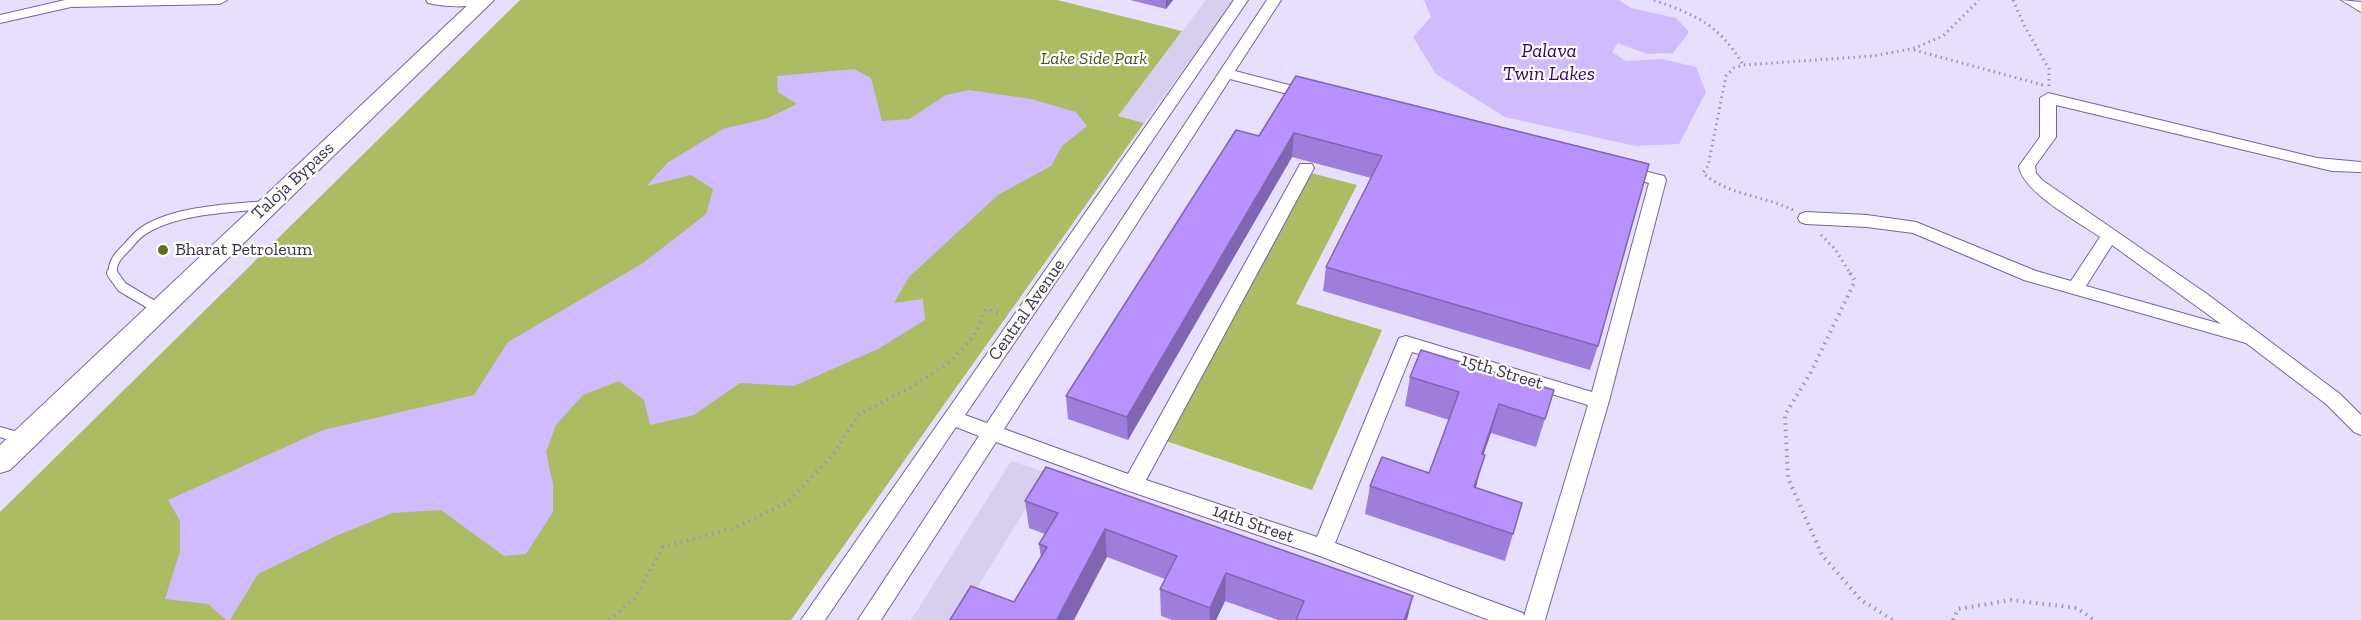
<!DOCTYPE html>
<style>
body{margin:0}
canvas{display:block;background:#e8dffe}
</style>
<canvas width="2361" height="620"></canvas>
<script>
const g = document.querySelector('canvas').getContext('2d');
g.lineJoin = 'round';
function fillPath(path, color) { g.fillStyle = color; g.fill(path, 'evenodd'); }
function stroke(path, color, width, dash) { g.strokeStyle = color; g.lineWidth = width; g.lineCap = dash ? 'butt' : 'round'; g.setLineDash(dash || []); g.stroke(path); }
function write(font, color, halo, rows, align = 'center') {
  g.font = font + ' "Zilla Slab",serif'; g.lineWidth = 4.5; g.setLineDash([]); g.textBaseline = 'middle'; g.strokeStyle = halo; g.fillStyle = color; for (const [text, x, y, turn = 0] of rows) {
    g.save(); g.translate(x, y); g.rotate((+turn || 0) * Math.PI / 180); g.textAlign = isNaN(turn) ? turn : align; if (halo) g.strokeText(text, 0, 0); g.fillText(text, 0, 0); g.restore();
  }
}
fillPath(new Path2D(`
 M1206,0H1235L1144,123L1118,116Z
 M1011,461L1048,473L957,620H911Z`), '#d8cff0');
fillPath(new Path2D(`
 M520,0H1057L1182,31L1118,116L1144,123L791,620H0V512Z
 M1311,173L1357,185L1296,304L1382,330L1312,490L1163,440Z`), '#abbc62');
fillPath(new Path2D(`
 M1424,0H1619L1631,8L1676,18L1689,32L1673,53L1647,54L1618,43L1612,52L1626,61L1662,59L1696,67L1706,92L1679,144L1636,146L1505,117L1436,74L1413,37L1431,17Z
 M854,69L871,78L882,121L909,119L946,95L969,90L1031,99L1076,112L1087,126L1062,146L1051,166L998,195L909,277L894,303L923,299L925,320L878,349L794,386L740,383L694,415L650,425L644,400L619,381L583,395L556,425L546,452L553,484V512L526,554L504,556L441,510L392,513L336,536L258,574L230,620H226L208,604L165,599L180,551V521L168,500L323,430L474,395L508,342L643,263L706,214L713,189L691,175L647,186L667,163L723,129L768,118L797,104L778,92L777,76Z`), '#cfbbfd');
const serviceFar1 = new Path2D(`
 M113,275C111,262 119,255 127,247C132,241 137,235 143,231C174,210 230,208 266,205`);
const service = new Path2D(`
 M112,273L122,287L159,309
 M0,432L21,438`);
const minor = new Path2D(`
 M65,0H227L220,4L71,7L0,23V15Z
 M426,0H483C472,10 442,6 428,3Z
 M1234,0H1248L965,415L987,423L1267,0H1281L1235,71L1316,92L1319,95L1311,100L1230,79L1004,429L1128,474L1298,168L1300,164H1312L1314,168L1146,480L1317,537L1399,338L1406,336L1592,392L1649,183L1618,175L1616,171L1618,167L1624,166L1664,176L1666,180L1609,401L1545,620H1489L1317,555L1126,490L996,442L881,620H858L979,436L956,427L825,620H801ZM1412,352L1588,405L1524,616L1523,613L1335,543Z
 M2341,0L2361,2V12Z
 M2048,93L2317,158L2361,162V172L2332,171L2056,105V137L2035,166L2036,173L2042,180L2207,294L2340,394L2361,415V435L2354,432L2326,404L2246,343L2024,280L1913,233L1867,227L1806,224L1800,222L1798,218L1800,214L1806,212L1867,215L1916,222L2036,271L2071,281L2100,237C2079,222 2022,192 2019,166L2040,137V98ZM2112,245L2221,324L2086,286Z`);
const secondary = new Path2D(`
 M473,0H494L10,470L0,473V445Z`);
stroke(serviceFar1, '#7861a5', 10);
stroke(service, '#7861a5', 12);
stroke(minor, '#7861a5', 2);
stroke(secondary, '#7861a5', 2);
stroke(new Path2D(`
 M1654,0C1697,16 1719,24 1743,65
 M2013,0L2024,25L2049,69V86
 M1914,50L2043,85
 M1793,210C1763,195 1729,196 1703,173L1708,166L1726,76L1734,68L1743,65L1873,56L1915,48L1943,36L1979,0
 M1821,235L1835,249L1851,275`), '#9d94b2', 3, [1.5, 4]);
stroke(new Path2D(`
 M1850,273L1855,281L1811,372L1785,415L1788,478L1822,555L1861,600L1893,620
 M609,620L635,598L663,547L735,528L788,502L833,455L859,414L912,387L951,361L974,336L986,309L1003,314
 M1953,620L1958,609L2011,600L2077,608L2094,620`), '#9d94b2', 4, [1.5, 5]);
stroke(serviceFar1, '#fff', 8);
stroke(service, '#fff', 10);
fillPath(minor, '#fff');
fillPath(secondary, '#fff');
fillPath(new Path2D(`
 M1130,0H1173L1166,9Z
 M1296,76L1598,346L1590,370L1323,291L1326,267L1371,178L1292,157L1128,440L1068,419L1066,396L1259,136Z
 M1410,377L1554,390L1536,447L1491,433L1483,454L1476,488L1522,503L1505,561L1365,514L1370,486L1429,473L1449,420L1405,406Z
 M1025,501L1404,620H1278L1225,601L1216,620H1172L1161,616L1160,589L1165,579L1107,557L1014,602L1041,558L1039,544L1045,534L1029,528Z`), '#9d7eda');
fillPath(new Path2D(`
 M1166,0H1173L1166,9Z
 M1294,133L1292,157L1128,440L1127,417Z
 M1499,404L1491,433L1474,482L1482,454Z
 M1485,455L1477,483L1467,515L1474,487Z
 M1105,529L1107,557L1074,620H1057V619Z
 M1226,573L1225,601L1216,620H1210V608Z
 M1413,596L1407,620H1404Z`), '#8066b2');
const building = new Path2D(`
 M1296,76L1649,164L1598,346L1326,267L1382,156L1294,133L1127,417L1066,396L1236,130L1259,136Z
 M1421,350L1554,390L1545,419L1499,404L1482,454L1485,455L1474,487L1522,503L1513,534L1370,486L1382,457L1429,473L1441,441L1459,392L1410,377Z
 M1046,467L1413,596L1404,620H1296L1304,601L1226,573L1210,608L1160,589L1177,556L1105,529L1057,619L1060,620H950L971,586L1014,602L1047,547L1039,544L1058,513L1025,501Z`);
fillPath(building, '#b792fe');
stroke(building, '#8066b2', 1.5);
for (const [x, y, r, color] of [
 [163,250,6,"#626f1a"]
]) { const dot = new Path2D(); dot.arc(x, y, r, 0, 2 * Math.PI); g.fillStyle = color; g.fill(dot); stroke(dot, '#fff', 2); }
write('italic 18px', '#4c5522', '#fff', [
 ["Lake Side Park",1094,59]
]);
write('18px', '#3a304e', '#fff', [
 ["Taloja Bypass",293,181,-43],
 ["Central Avenue",1027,310,-55],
 ["15th Street",1502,372,17],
 ["14th Street",1253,524,19]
]);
write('18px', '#3a304e', '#fff', [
 ["Bharat Petroleum",175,250]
], 'left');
write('italic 20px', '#350266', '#fff', [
 ["Palava",1549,51],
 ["Twin Lakes",1549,74]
]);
</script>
